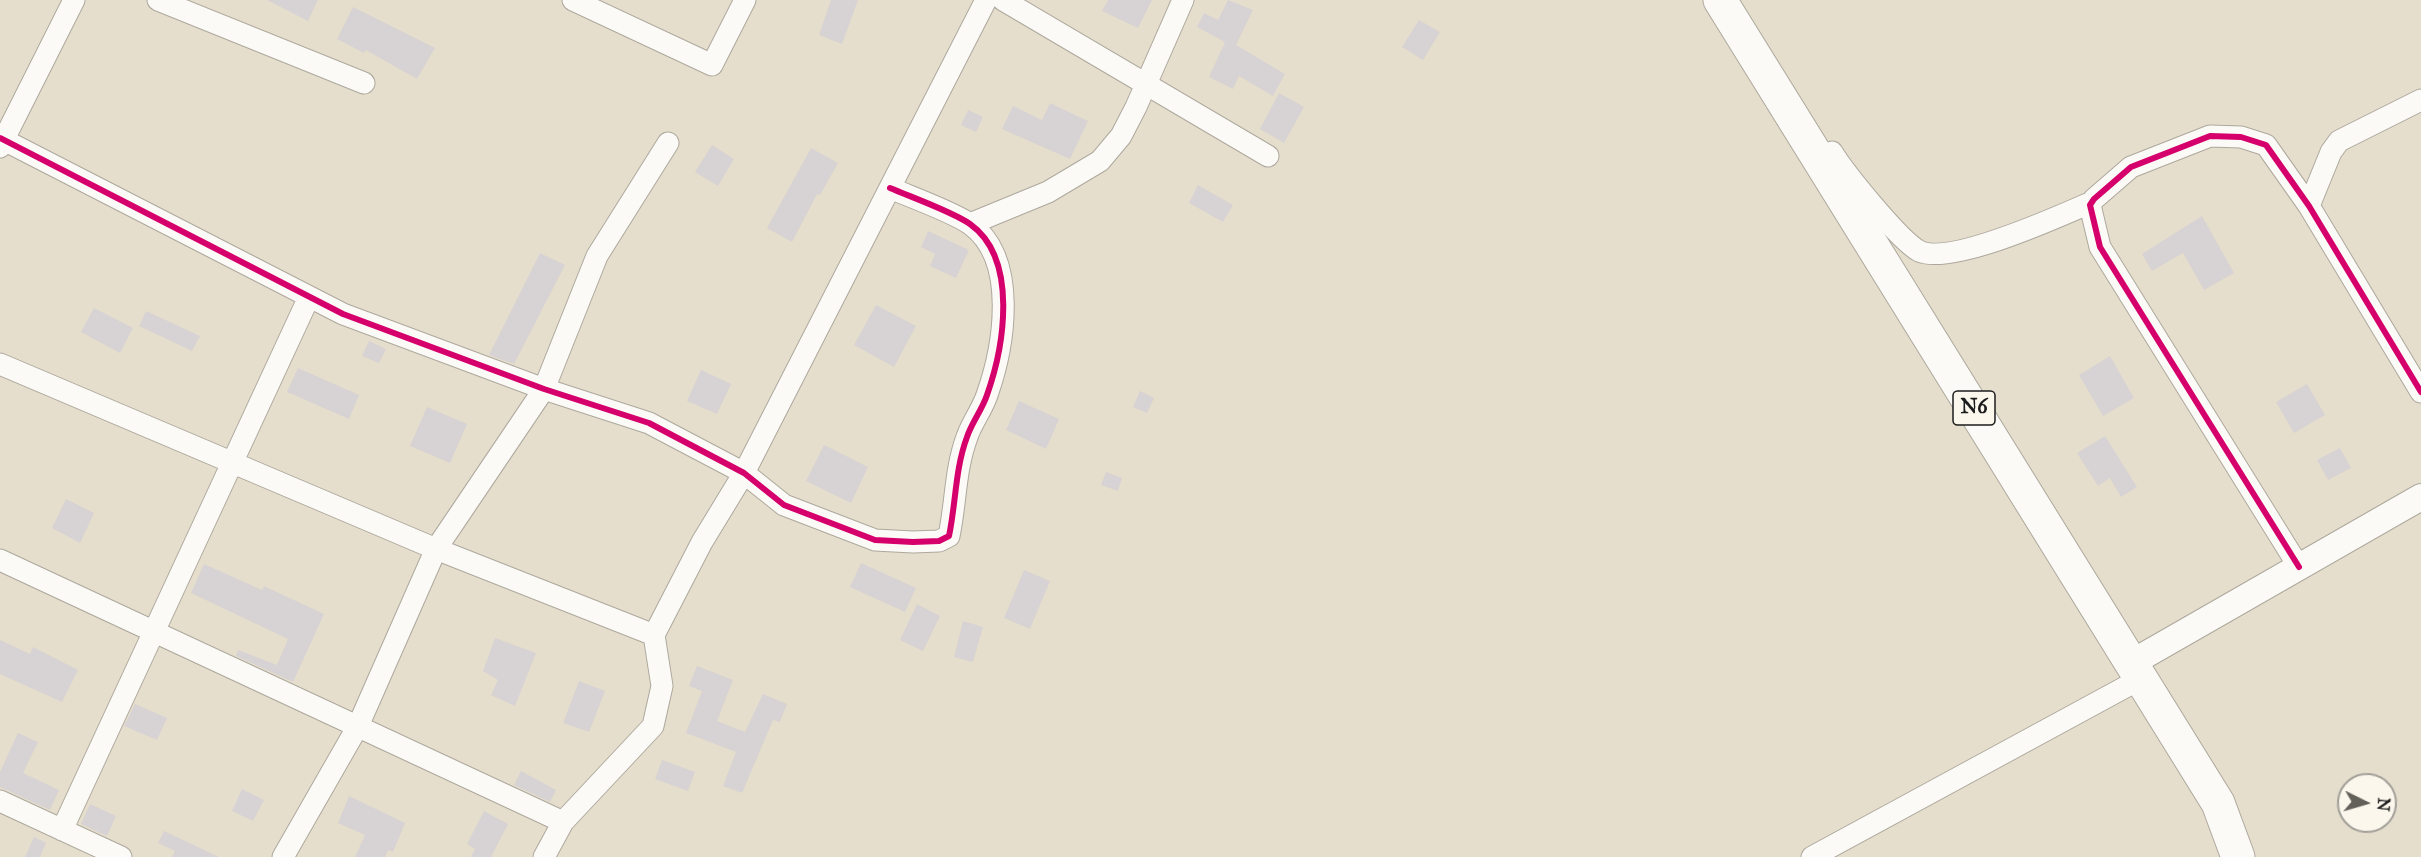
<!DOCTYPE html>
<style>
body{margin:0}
#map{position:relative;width:2421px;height:857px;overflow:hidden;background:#e6decc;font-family:"IM FELL Great Primer",serif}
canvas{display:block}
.north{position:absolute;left:2337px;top:773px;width:60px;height:60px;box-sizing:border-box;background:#fbf7ec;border:2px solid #a29f99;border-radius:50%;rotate:95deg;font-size:16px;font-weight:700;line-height:24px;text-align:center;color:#1c1c1c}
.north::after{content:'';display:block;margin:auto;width:21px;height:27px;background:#63605a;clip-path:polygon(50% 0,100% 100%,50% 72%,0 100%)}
</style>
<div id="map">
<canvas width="2421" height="857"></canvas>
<div class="north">N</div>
</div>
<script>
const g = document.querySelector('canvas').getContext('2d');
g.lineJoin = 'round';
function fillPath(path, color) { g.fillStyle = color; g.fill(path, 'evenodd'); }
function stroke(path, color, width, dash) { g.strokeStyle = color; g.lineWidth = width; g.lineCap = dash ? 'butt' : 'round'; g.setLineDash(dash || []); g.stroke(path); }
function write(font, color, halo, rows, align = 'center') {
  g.font = font + ' "IM FELL Great Primer",serif'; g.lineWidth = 4.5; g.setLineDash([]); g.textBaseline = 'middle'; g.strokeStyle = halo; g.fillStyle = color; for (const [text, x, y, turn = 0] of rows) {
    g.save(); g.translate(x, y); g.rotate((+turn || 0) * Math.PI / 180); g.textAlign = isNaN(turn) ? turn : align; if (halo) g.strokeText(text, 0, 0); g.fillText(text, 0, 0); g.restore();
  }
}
fillPath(new Path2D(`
 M267,0H318L308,21Z
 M831,0H858L842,44L819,35Z
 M1108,0H1152L1138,28L1102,11Z
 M1228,0L1253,10L1236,45L1285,74L1273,96L1239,76L1233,89L1209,77L1225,42L1197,27L1204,13L1218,20Z
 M353,7L435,48L417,79L366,50L364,53L337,39Z
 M1419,20L1440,32L1423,60L1402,47Z
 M1279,93L1304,107L1284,143L1260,129Z
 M1050,103L1088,121L1070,159L1002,129L1013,106L1042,120Z
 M968,110L983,117L976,132L961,125Z
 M712,145L734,159L718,186L695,172Z
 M811,148L838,163L820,195L817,194L792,242L767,228Z
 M1198,185L1233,205L1223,222L1189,203Z
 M2202,216L2234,273L2204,290L2183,253L2152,271L2142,254Z
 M928,231L969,250L956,278L930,266L935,254L921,247Z
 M540,253L565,265L514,364L489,355Z
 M876,305L916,326L894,367L854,345Z
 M94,308L133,328L120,353L81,332Z
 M146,311L200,336L192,351L139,326Z
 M369,341L386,349L379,363L362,356Z
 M2110,356L2134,398L2103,416L2079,375Z
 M298,368L359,395L349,419L287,392Z
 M701,370L731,384L717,414L687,401Z
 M2307,384L2325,415L2294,433L2276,402Z
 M1140,391L1154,398L1147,413L1133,407Z
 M1019,401L1059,419L1046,449L1006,430Z
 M427,407L467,424L450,463L410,446Z
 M2105,436L2137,487L2121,497L2110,478L2098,486L2077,453Z
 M824,445L868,467L851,503L806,481Z
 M2340,448L2351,468L2328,480L2317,460Z
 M1106,472L1122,478L1118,491L1101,485Z
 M66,499L94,513L80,543L52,528Z
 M861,563L916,588L905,612L850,587Z
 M204,564L262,590L264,586L324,614L293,682L236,656L238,650L277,665L288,639L191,593Z
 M1024,570L1050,581L1030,629L1004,618Z
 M917,604L940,616L923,651L900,640Z
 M963,621L983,627L973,662L954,657Z
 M495,638L536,653L515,706L491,695L498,680L483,671Z
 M0,640L30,654L33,647L78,670L62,702L0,674Z
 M697,666L733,680L717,721L745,732L763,694L787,704L780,722L773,720L742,793L723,786L736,752L686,733L702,691L689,686Z
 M579,681L605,691L589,732L563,723Z
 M135,704L167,718L157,740L124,726Z
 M18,733L38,742L23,773L59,790L50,810L0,787V772Z
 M662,760L695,772L688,791L655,779Z
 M521,771L556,790L550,802L514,785Z
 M242,789L264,800L253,821L232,811Z
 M349,796L405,823L393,852L388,850L385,857H355L365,835L338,823Z
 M90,804L116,816L107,836L81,824Z
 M484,811L508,824L491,857H471L475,849L467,844Z
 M164,831L219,857H172L175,851L158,843Z
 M34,837L46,843L40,857H25Z`), '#d7d2d3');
const minor = new Path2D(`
 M158,0L364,83
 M573,0L712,65L745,0
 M1003,0L1268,156
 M0,138L343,314L544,389L649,423L744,473L784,505L875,540L913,542L939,541L949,536C956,503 955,469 967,437C972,422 982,410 987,395C1004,347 1019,259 970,224C953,212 911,197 890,188
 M0,147L74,0
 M1832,152C1845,173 1899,240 1919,251C1950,266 2060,216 2092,202
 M2309,206L2331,152L2339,141L2421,100
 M970,224L1048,192L1100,161L1121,136L1136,107L1183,0
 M0,364L436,549L654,635
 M0,560L563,822
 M2299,567L2100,247L2090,205L2094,199L2131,167L2210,136L2241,137L2266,145L2309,206L2421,392
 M0,801L121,857
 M62,830L309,297
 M283,857L358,726L436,549L544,389L597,256L668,143
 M544,857L563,822L653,726L662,686L654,635L702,542L744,473L986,0
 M1812,857L2142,678`);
const tertiary = new Path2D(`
 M2133,662L2421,497`);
const trunk = new Path2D(`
 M1720,0L2218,803L2238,857`);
stroke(minor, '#ada89d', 23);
stroke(tertiary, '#ada89d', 28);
stroke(trunk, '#ada89d', 35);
stroke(minor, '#fbfaf7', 21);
stroke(tertiary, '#fbfaf7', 26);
stroke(trunk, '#fbfaf7', 33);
stroke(new Path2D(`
 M0,138L343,314L544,389L649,423L744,473L784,505L875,540L913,542L939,541L949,536C956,503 955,469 967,437C972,422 982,410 987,395C1004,347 1019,259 970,224C953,212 911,197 890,188
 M2299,567L2100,247L2090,205L2094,199L2131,167L2210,136L2241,137L2266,145L2309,206L2421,392`), '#d6006c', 6);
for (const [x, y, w] of [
 [1974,408,42]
]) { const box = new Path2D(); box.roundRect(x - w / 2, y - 17, w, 34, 4.5); g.fillStyle = '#fbf7ec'; g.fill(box); stroke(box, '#1c1c1c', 1.5); }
write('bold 20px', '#1c1c1c', null, [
 ["N6",1974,408]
]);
</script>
